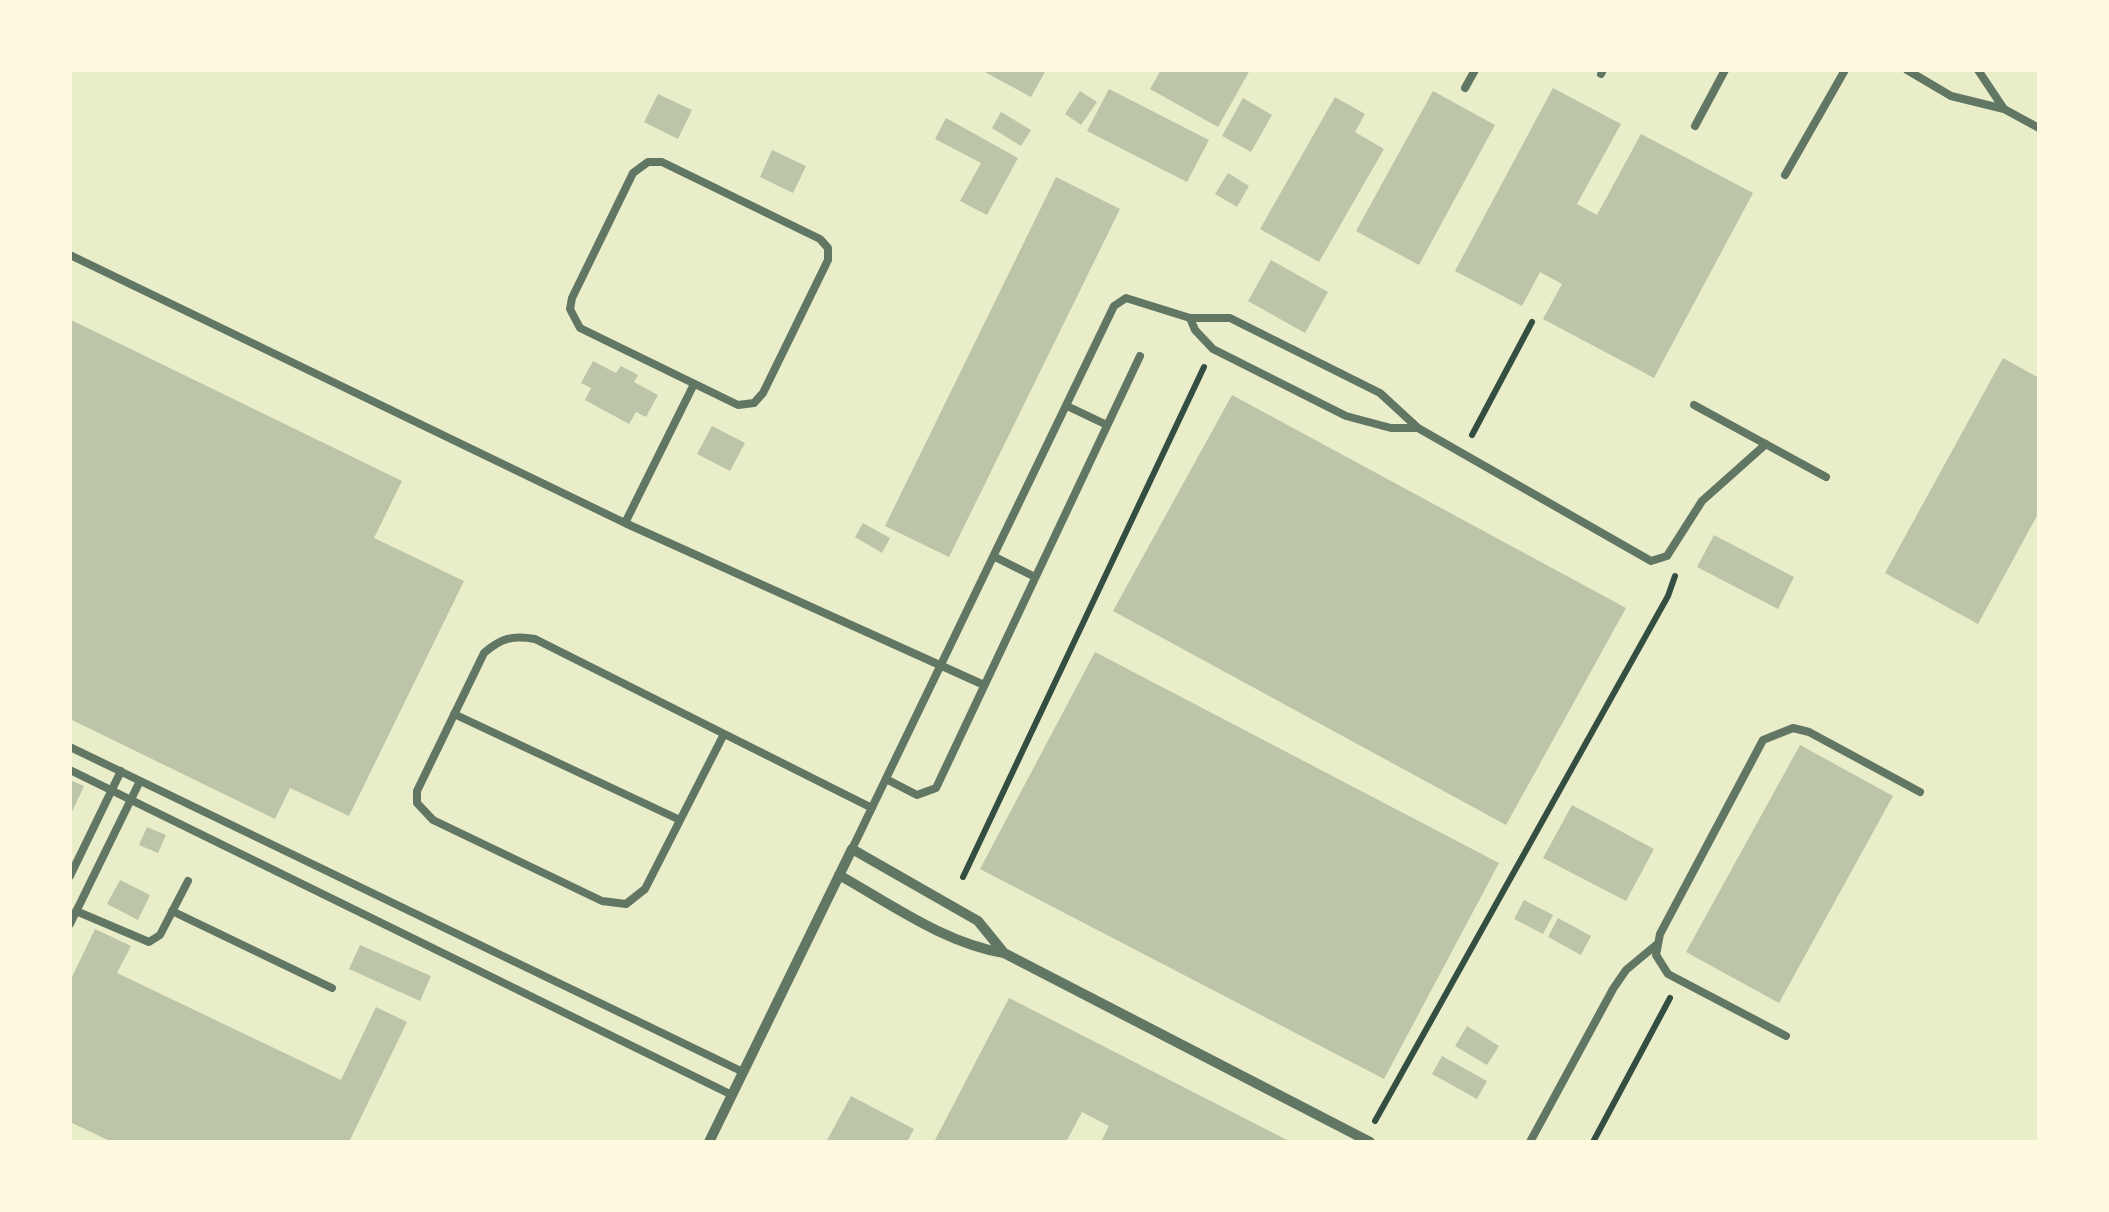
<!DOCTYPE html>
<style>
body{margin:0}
#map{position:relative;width:2109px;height:1212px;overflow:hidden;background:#e9edc9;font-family:"Fira Sans Condensed",sans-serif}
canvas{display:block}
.frame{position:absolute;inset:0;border:72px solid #fefae0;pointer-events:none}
</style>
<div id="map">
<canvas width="2109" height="1212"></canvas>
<div class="frame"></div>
</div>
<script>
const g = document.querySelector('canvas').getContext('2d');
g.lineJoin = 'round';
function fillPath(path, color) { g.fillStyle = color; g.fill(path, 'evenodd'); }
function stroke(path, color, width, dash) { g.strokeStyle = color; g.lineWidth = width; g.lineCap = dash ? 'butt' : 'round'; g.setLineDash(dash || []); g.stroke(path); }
fillPath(new Path2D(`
 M981,70H1046L1031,97Z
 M1161,70H1250L1218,127L1150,89Z
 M1553,88L1621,124L1577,204L1597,215L1641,134L1753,193L1654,378L1543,319L1562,284L1540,272L1522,306L1455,271Z
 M1109,89L1209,140L1187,182L1087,131Z
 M1080,91L1097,102L1081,125L1065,114Z
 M1433,91L1495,125L1419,265L1356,231Z
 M658,94L692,110L678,139L644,122Z
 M1335,97L1365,114L1355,132L1384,149L1319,262L1260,229Z
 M1243,98L1272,115L1251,152L1222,136Z
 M1001,112L1031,130L1021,146L992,128Z
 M946,118L1018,158L987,215L960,201L981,163L935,139Z
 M772,150L806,166L793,193L760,177Z
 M1228,173L1249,186L1237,207L1215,194Z
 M1056,177L1120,209L949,557L885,526Z
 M1271,260L1328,292L1305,333L1248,301Z
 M71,320L402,481L374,538L464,581L349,816L290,788L275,819L70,719Z
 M2003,358L2039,378V512L1978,624L1885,573Z
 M593,361L616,373L621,366L638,375L634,382L658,395L646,417L636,412L629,424L585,400L591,388L581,383Z
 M1232,395L1626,608L1506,825L1113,611Z
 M712,426L745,443L730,471L697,454Z
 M863,523L890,538L882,553L855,537Z
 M1714,535L1794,577L1778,609L1697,567Z
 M1095,652L1499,863L1384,1079L980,869Z
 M1800,745L1893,796L1779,1003L1686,952Z
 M70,780L84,786L70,816Z
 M1572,805L1654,849L1626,901L1543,858Z
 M147,827L166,835L158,853L139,845Z
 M120,880L150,895L138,920L107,904Z
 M1524,900L1553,915L1543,934L1514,919Z
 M1558,918L1591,936L1581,955L1548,937Z
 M95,929L131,946L117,973L341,1080L376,1007L407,1022L349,1142H112L70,1122V981Z
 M360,945L431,976L420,1001L349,969Z
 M1009,998L1291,1142H1101L1109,1126L1082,1112L1066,1142H934Z
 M1467,1026L1499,1046L1487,1065L1455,1046Z
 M1442,1056L1487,1081L1477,1099L1432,1074Z
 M851,1096L914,1129L907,1142H826Z`), '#bcc5a7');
stroke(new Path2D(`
 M1472,435L1532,322
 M963,877L1204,367
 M1375,1121L1668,596L1675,576
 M1593,1142L1670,998`), '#344e41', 6);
stroke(new Path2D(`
 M1907,70L1951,96L2004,109
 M1978,70L2004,109L2039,128
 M1601,74L1603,70
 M1465,88L1475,70
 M1695,126L1725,70
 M648,162H662L820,239L828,248V260L763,393L754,403L738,405L580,328L570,309L572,298L633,173Z
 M1785,175L1845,70
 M70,255L625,523L984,685
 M1190,318L1195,330L1213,349L1346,416L1391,428H1417
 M1694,405L1826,477
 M1067,406L1107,425
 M625,523L694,384
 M995,557L1035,577
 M454,714L680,820
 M724,734L645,889L626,904L602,901L433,820L417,803V791L484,653C501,638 513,635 535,639L872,808
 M70,747L743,1072
 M70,770L732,1095
 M886,779L917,795L936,788L1140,356
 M852,849L1114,306L1126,298L1190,318H1230L1380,393L1418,428L1651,561L1667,556L1702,501L1766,444
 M70,876L121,771
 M76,911L149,942L160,935L188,881
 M172,911L332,988
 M70,924L140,781
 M1786,1036L1668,974L1656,955L1660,934L1763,740L1793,728L1809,732L1920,792
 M1530,1142L1613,989L1626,970L1656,945`), '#617663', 8);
stroke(new Path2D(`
 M839,875C891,904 944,943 1004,953L1370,1142
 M709,1142L852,849L978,921L1004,953`), '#617663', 10);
</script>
